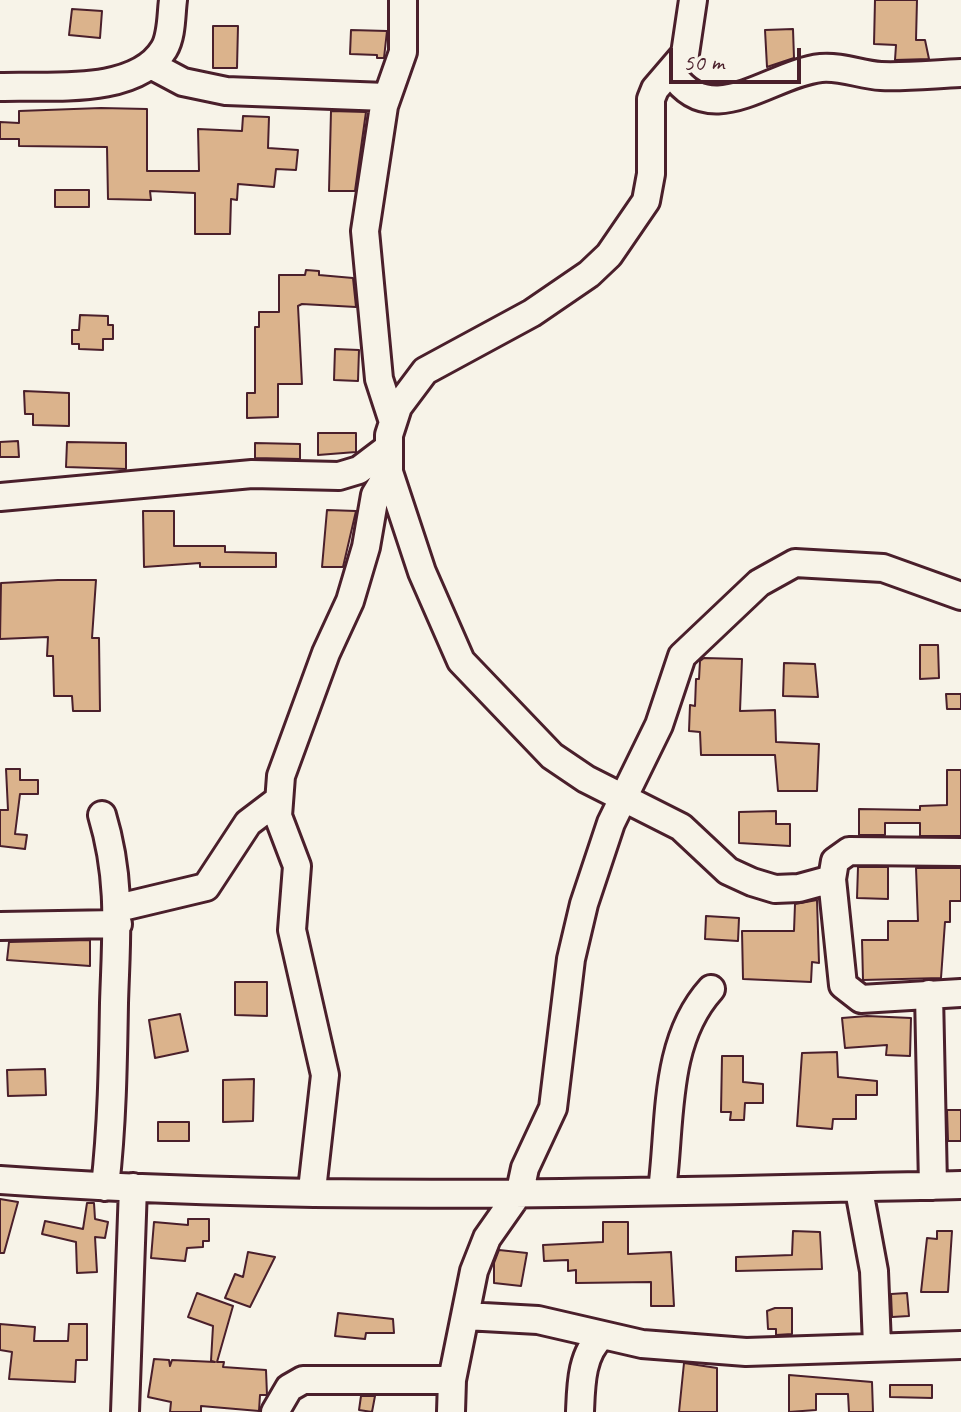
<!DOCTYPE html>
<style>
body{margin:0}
#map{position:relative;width:961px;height:1412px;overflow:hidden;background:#f7f3e8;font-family:Caveat,sans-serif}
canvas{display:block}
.scale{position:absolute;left:669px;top:48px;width:132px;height:36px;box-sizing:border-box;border:4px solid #4a1f2b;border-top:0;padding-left:10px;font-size:24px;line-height:28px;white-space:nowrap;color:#4a1f2b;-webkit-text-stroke:6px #f7f3e8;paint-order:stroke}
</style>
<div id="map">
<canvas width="961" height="1412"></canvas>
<div class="scale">50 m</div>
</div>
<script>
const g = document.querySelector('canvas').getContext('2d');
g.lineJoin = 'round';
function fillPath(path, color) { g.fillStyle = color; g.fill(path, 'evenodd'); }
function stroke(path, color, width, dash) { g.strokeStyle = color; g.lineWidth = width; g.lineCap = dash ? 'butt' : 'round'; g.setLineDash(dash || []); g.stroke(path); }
const building = new Path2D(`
 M875,0H917L916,40H925L929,59L895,60L896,45L874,44Z
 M72,9L102,11L100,38L69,35Z
 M213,26H238L237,68H213Z
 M793,29L794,58L767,67L765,30Z
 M351,30L387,31L384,58H377V55L350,54Z
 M101,108L147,109V171H199L198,129L242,131L243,116L269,117L268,148L298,150L296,170L276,169L274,187L238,184L237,200L231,199L230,234H195V193L150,191L151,200L108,199L107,147L19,146V139H0V122L19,123V111Z
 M331,111L366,112L355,191H329Z
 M55,190H89V207H55Z
 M306,270L319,271V275L353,278L356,307L302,304L298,306L302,384H278V417L247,418V393H255V327H259V312H279V275H305Z
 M80,315L108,316V325H113V339H103V350L79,349V344H72V330H79Z
 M335,349L359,350L358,381L334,380Z
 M24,391L69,393V426L33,425V414H25Z
 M318,433H356V452L318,455Z
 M18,441L19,457H0V442Z
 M67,442L126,443V469L66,467Z
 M255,443L300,444V459L255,458Z
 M327,510L356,511L343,567H322Z
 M143,511H174V546H225V552L276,553V567H200V563L144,567Z
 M58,580H96L92,638H99L100,711H73L72,696H54L53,656H47L48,637L0,639L1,583Z
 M920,645H938L939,678L920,679Z
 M704,658L742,659L740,711L775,710L776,742L819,744L817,791H778L775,755H701L700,732L689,731L690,705L695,706L696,679H699L700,661Z
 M784,663L815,664L818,697L783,696Z
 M946,694H961V709H947Z
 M6,769H20V780H38V794H20L15,834L27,835L25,849L0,846V810H8Z
 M947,770H961V836H920V823H885V835H859V809L920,810V806L947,805Z
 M776,811V824H790V846L739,843V812Z
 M858,867H888V899L857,898Z
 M916,868H961V901H950V922H945L941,978L863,980L862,940H888V921H918Z
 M817,900L819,963L812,962L811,982L743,979L742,931H794L795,904Z
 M706,916L739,918L738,941L705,939Z
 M90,940V966L7,960L9,942Z
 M235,982H267V1016L235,1015Z
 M180,1014L188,1051L155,1058L149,1020Z
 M867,1016L911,1018L910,1056L886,1055L887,1045L845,1048L842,1018Z
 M837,1052L838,1077L877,1081V1095H856V1119H833L832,1129L797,1126L802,1053Z
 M722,1056H743V1082L763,1084V1103H745L744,1120H730L731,1112H721Z
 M45,1069L46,1095L8,1096L7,1070Z
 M254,1079L253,1121L223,1122V1080Z
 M947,1110H961V1141H948Z
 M158,1122H189V1141H158Z
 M0,1199L18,1202L4,1253H0Z
 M87,1203H94L95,1219L108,1222L105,1238L95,1237L97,1272L77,1273L76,1242L42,1234L45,1221L83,1229Z
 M188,1219H209V1241H203V1247L187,1248L185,1261L151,1258L154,1222L188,1225Z
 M603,1222H628V1254L671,1252L674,1306H651V1282L576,1283V1270L568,1271V1260L544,1261L543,1245L603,1242Z
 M793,1231L820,1232L822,1269L736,1271V1257L792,1255Z
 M937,1231H952L948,1292H921L927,1238L937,1239Z
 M499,1250L527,1253L521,1286L494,1283V1263Z
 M248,1252L275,1257L250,1307L225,1298L235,1274L243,1277Z
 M197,1293L233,1306L217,1362H224L223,1367L266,1370L267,1395H260L259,1411L201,1406V1412H170L171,1402L148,1397L154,1359L169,1360L170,1366L172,1360L215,1362L211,1361L213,1326L188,1317Z
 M907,1293L909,1316L892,1317L891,1294Z
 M775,1308H792V1334L776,1335V1329H768L767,1311Z
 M338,1313L393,1319L394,1333H366L365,1339L335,1336Z
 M0,1324L35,1327L34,1341H68L69,1324H87V1360H76L75,1382L9,1379L12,1352L0,1350Z
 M684,1363L717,1368V1412H679Z
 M789,1375L872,1382L873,1412H849L848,1394H816V1410L789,1412Z
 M890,1385H932V1398L890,1397Z
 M361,1396H375L372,1412L359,1410Z`);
fillPath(building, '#dbb38c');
stroke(building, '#4a1f2b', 2);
const minor = new Path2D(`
 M151,65L183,82L226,91L386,97
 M672,73C711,133 771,73 821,68C842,66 861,75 881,76C908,77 935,74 961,73
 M0,87C48,85 136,96 164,49C172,36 171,15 173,0
 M393,422L379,379L365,231L384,106L403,52V0
 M389,472L422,572L461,661L552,756L586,779L681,827L728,871L752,882L775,889L799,888L832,879L835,861L849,851L961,852
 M0,497L252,474L339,476L359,470L388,448
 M102,815C122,881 116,936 114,1003C113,1065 112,1126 105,1187
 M832,879L843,985L861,999L961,993
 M118,908L206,887L248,823L277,801
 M0,926L118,924
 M929,994L933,1186
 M0,1180C317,1203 643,1192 961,1185
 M312,1190L325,1075L292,930L297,866L278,816L281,776L326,653L350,601L366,547L375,495L389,472V435L398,407L425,371L532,313L589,274L609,255L646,201L651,174V99L655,89L685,54L693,0
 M662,1190C671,1123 663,1042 711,989
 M859,1190L874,1271L877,1345
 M465,1316L538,1320L642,1344L746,1352L961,1345
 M125,1412L133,1187
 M275,1412L289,1388L303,1380H452
 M451,1412L452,1380L474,1271L487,1238L520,1191L525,1168L553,1108L571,959L584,904L611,823L659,725L682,656L759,583L795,563L883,568L961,596
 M580,1412C581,1387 581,1353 602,1336`);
stroke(minor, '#4a1f2b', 32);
stroke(minor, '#f7f3e8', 26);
</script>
